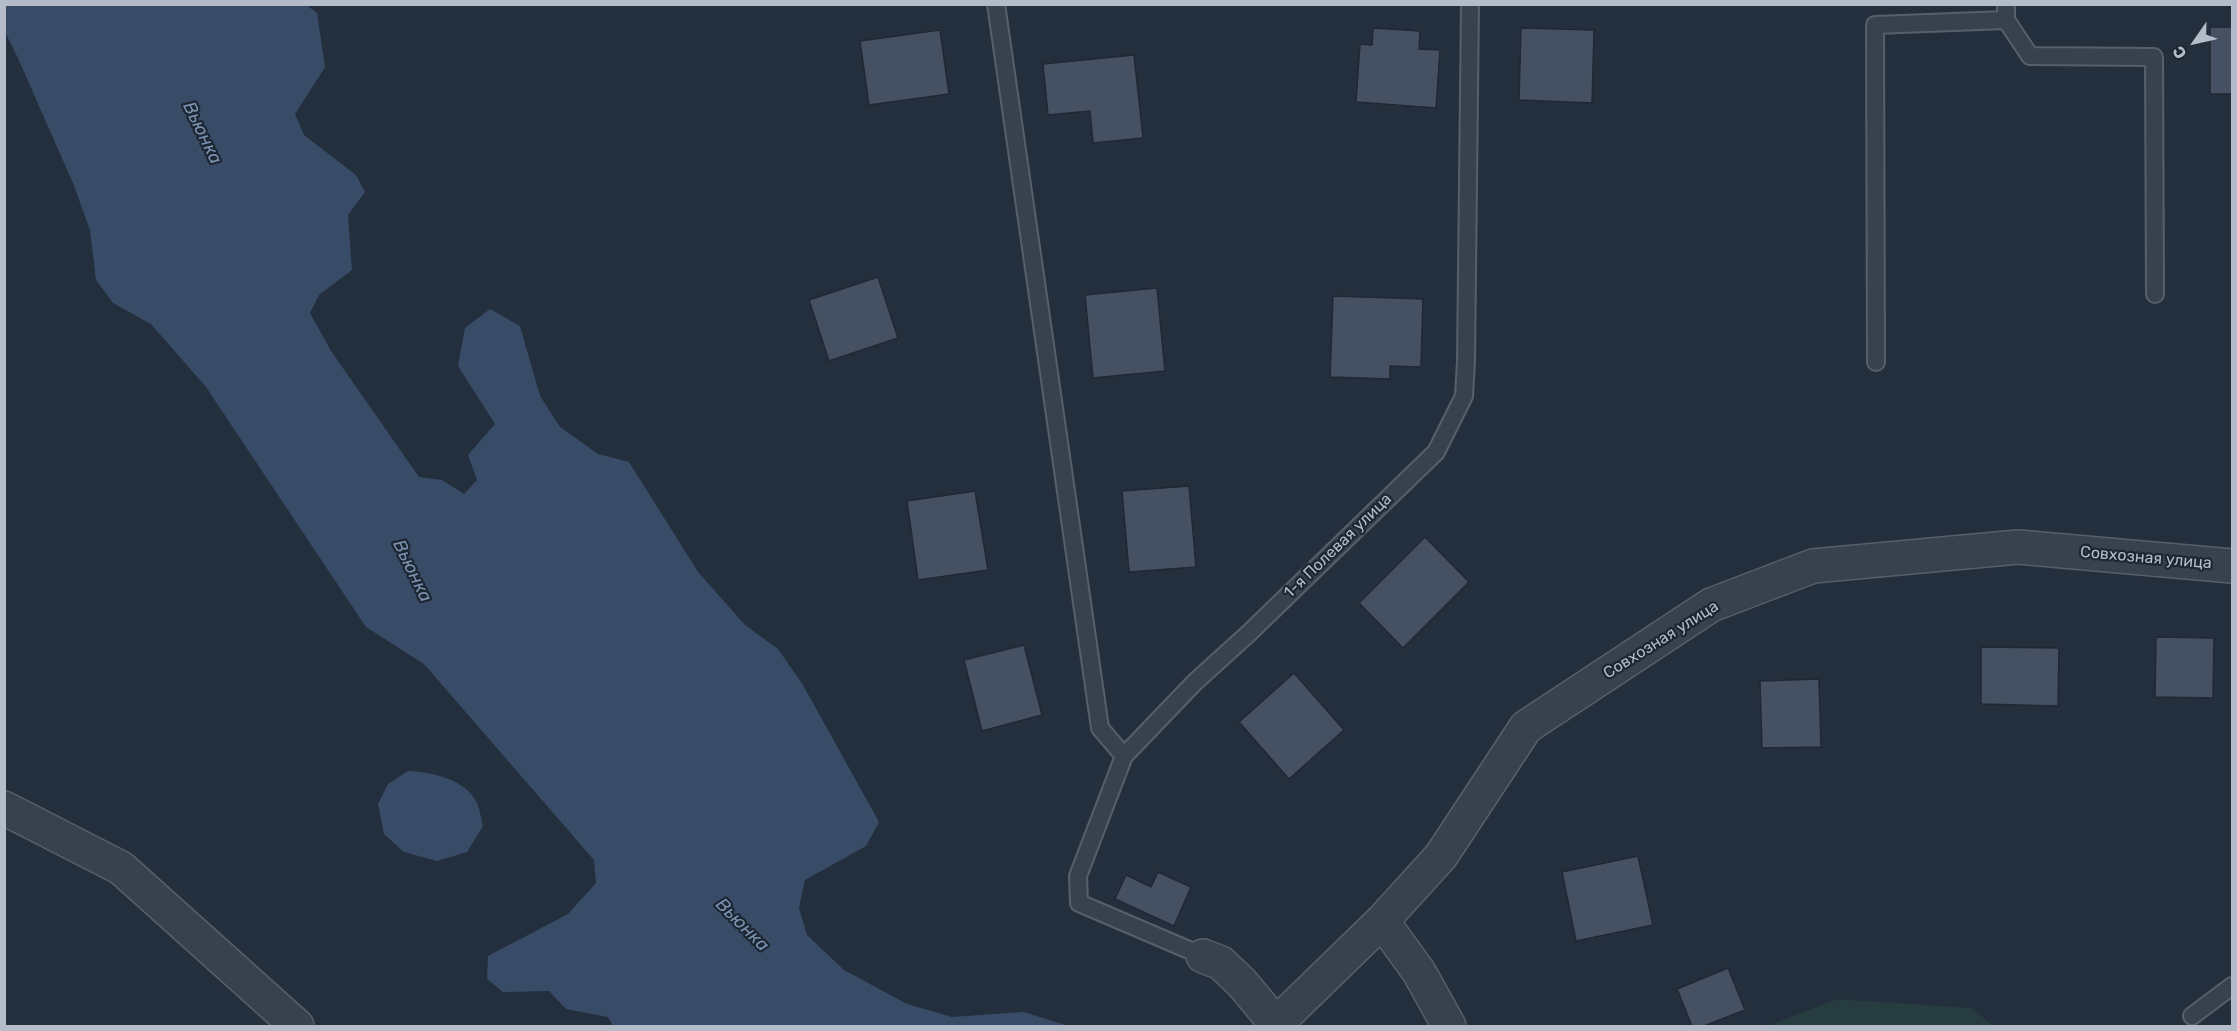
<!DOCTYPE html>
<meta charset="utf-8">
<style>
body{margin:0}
#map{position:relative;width:2237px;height:1031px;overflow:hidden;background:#242f3e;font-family:Rubik,sans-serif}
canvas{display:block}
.frame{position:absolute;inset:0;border:6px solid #b4bcc9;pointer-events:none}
.north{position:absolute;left:2165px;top:12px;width:60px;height:60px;-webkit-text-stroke:4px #1d2633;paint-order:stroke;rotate:236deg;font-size:16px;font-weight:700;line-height:24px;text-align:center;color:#b4bcc9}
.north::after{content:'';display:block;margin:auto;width:21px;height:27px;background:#b4bcc9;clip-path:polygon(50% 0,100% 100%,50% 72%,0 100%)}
</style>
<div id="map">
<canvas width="2237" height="1031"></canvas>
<div class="frame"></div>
<div class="north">С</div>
</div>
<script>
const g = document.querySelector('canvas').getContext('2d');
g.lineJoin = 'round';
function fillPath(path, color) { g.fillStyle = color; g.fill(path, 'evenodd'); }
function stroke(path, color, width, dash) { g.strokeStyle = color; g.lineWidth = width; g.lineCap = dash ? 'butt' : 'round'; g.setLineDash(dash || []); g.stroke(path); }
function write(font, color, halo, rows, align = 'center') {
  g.font = font + ' Rubik,sans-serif'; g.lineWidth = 4.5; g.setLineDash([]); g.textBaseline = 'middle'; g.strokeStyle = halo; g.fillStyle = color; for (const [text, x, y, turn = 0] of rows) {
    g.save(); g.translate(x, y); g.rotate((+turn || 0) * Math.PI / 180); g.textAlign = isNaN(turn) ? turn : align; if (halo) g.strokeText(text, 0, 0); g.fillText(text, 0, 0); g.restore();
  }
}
fillPath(new Path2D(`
 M1837,999L1971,1008L1994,1026H1767Z`), '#263c3f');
fillPath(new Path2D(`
 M305,4L317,13L325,67L295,114L304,135L356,175L365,192L348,215L352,270L319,295L310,313L331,351L419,477L442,480L464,494L477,480L468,455L495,424L458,366L465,328L490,309L520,326L540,396L560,427L598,454L629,462L698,572L745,625L778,649L803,685L879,822L866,846L805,880L799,908L807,935L844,970L907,1004L952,1017L1024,1012L1068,1026H613L608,1017L566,1009L549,991L503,992L487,979L488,956L568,914L596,883L594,860L424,664L366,627L206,387L151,324L113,303L96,280L90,230L73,183L17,56L5,32V5Z
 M408,771C431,772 466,779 477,803C480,810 481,819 483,826L467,852L437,861L404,852L384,834L378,804L388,784Z`), '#394c67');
const building = new Path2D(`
 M2210,27H2232V94H2210Z
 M1373,28L1420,31L1419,49L1440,50L1436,108L1356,102L1360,44L1372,45Z
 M1521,28L1594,30L1592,103L1519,100Z
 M940,30L949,94L869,105L860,41Z
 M1134,55L1143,138L1093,143L1090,111L1048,115L1043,64Z
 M878,277L898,338L829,361L809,300Z
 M1157,288L1165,371L1093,378L1085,295Z
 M1333,296L1423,299L1421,367L1390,366V379L1330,377Z
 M1189,486L1196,567L1129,572L1122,491Z
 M975,491L988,570L918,580L907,501Z
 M1425,537L1469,582L1403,648L1359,603Z
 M2156,637L2214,638L2213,698L2155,697Z
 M1024,645L1042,715L982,731L964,660Z
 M1981,647L2059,648L2058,706L1981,704Z
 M1294,673L1344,730L1289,779L1239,722Z
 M1819,679L1821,747L1762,748L1760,681Z
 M1638,856L1653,925L1576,941L1562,872Z
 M1158,872L1191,887L1174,926L1115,899L1126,875L1151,887Z
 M1728,968L1745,1010L1704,1026H1692L1677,989Z`);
fillPath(building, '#455162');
stroke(building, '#1f2835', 1.5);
const service = new Path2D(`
 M996,4L1100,728L1124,756
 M2006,20L2030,56L2154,57L2155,294
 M1876,362L1875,25L2006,20V4
 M1203,956L1079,903L1078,876L1124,756L1195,682L1248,634L1436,452L1464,396L1466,361L1470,4
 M2192,1016L2232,986`);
const minor = new Path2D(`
 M4,808L121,868L297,1026
 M1382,921L1419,972L1449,1026
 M1203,956L1221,963L1242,983L1277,1025`);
const tertiary = new Path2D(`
 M1274,1026L1382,921L1441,856L1526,727L1711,605L1813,566L2018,547L2232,566`);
stroke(service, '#565f6c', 20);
stroke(minor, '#565f6c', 36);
stroke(tertiary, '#565f6c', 36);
stroke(service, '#38414e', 16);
stroke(minor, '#38414e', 33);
stroke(tertiary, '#38414e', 33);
write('16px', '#b4bcc9', '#1d2633', [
 ["1-я Полевая улица",1338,546,-44],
 ["Совхозная улица",2146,558,5],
 ["Совхозная улица",1661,640,-32]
]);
write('italic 18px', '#7c92b1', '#1d2633', [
 ["Вьюнка",202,133,64],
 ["Вьюнка",412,571,64],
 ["Вьюнка",742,925,45]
]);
</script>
